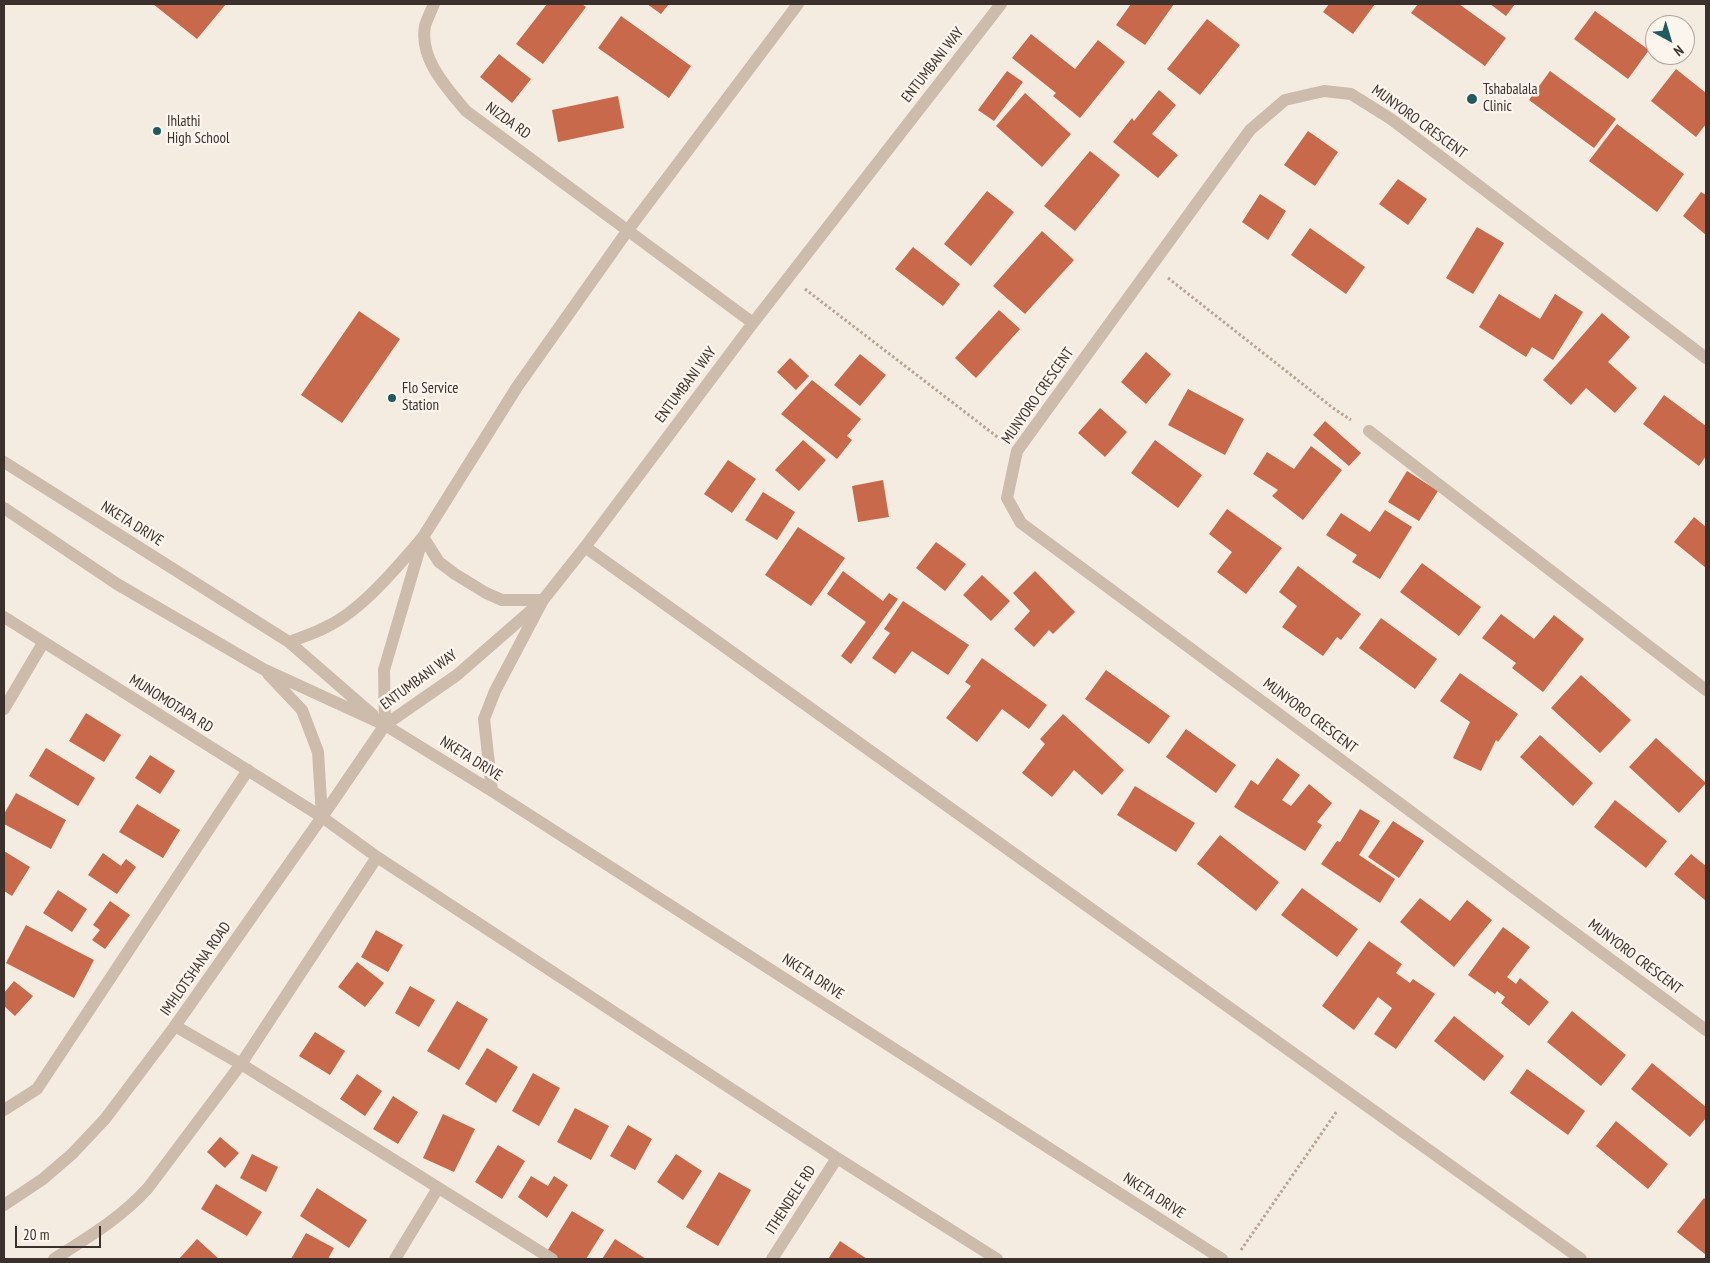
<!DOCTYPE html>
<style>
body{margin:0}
#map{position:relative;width:1710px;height:1263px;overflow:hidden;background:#f4ebe1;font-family:"PT Sans Narrow",sans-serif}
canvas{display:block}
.frame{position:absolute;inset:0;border:5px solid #3b302b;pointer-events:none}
.north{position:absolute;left:1645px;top:15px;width:50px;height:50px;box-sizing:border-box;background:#fbf5ee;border:1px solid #aea6a0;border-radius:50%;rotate:141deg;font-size:14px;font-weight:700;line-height:20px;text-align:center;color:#3b302b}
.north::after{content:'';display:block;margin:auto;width:18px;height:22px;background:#1f5a5e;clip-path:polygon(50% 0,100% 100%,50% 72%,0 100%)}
.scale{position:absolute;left:15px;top:1226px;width:86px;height:22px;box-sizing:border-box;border:2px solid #3b302b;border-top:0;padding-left:6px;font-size:15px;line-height:18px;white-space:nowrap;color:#3b302b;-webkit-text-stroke:4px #fbf5ee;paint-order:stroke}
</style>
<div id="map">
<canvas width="1710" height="1263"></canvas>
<div class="frame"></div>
<div class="north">N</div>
<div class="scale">20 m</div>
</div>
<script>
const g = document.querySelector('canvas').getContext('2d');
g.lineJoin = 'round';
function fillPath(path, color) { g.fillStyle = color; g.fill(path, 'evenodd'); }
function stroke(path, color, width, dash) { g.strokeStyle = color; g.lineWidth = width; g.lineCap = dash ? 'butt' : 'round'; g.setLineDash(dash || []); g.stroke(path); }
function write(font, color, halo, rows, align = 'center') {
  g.font = font + ' "PT Sans Narrow",sans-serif'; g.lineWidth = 5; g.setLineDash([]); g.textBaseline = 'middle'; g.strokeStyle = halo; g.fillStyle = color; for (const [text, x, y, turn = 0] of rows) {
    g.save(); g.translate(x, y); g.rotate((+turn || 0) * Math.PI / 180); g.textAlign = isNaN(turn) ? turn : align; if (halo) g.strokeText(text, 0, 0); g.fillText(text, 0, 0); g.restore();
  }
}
fillPath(new Path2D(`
 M153,4H226L197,39Z
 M547,4H582L586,7L543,64L516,44Z
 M647,4H669L661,14Z
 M1131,4H1174L1145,45L1116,25Z
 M1329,4H1375L1353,34L1323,12Z
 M1418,4H1459L1506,38L1485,66L1411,13Z
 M1490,4H1515L1506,16Z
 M1595,11L1649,50L1628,79L1574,39Z
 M621,16L691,66L669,98L598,48Z
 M1207,19L1240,45L1200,95L1167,69Z
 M1031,34L1075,69L1098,40L1125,62L1080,118L1053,96L1056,93L1012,58Z
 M499,54L531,79L512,103L480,77Z
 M1676,69L1706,93V124L1696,137L1651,101Z
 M1007,71L1023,82L994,121L978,110Z
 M1550,71L1616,119L1594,148L1529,100Z
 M1159,90L1176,105L1152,134L1178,155L1158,178L1113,142L1132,118L1134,121Z
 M1025,93L1071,134L1042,167L996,126Z
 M618,96L624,128L558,142L552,110Z
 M1617,124L1684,174L1657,212L1589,161Z
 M1308,131L1338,152L1315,186L1284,165Z
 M1090,151L1120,175L1075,231L1044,206Z
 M1398,179L1427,199L1408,225L1379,204Z
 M987,191L1014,212L971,266L944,244Z
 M1701,192L1706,195V235L1683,216Z
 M1260,194L1286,211L1268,240L1242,222Z
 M1477,227L1504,243L1473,294L1446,278Z
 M1310,228L1365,267L1346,294L1291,255Z
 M1042,231L1074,260L1025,314L993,286Z
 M913,247L960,284L943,306L895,269Z
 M1499,294L1540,319L1555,294L1583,312L1553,360L1532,347L1526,357L1479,327Z
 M999,310L1020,329L976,378L955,358Z
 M359,311L400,339L342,423L301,395Z
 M1602,313L1630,337L1608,362L1637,388L1615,413L1586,388L1571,405L1543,380Z
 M1146,352L1171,374L1146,404L1121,382Z
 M860,354L886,375L860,406L834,385Z
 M790,358L809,376L796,390L777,372Z
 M812,380L861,419L847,436L852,440L837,459L781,414Z
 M1188,389L1244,419L1225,455L1168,425Z
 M1664,395L1706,426V456L1699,466L1643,424Z
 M1100,408L1127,432L1105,457L1078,433Z
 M1325,421L1361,453L1349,466L1313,435Z
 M803,440L826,460L799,491L775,470Z
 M1155,440L1202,475L1178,508L1131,473Z
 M1311,446L1342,470L1303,520L1272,496L1278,490L1253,474L1267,452L1294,469Z
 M728,460L756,479L732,513L704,494Z
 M1407,471L1438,491L1419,521L1388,502Z
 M883,480L889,517L858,522L852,486Z
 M763,492L795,512L777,540L745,520Z
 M1227,509L1282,548L1246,594L1217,572L1232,552L1209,534Z
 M1385,510L1412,527L1380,579L1352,562L1357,555L1326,535L1341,513L1370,532Z
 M1694,517L1706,527V568L1674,542Z
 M798,527L845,558L811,606L765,575Z
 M936,542L966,564L945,591L916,568Z
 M1422,563L1481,607L1459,636L1400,592Z
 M1298,566L1361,614L1341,640L1337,637L1323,656L1282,627L1297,606L1279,592Z
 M843,571L883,601L889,593L898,599L851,664L841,656L866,622L827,594Z
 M1035,571L1075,612L1053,634L1049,630L1034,647L1014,629L1030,611L1013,593Z
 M982,575L1010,601L991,621L963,595Z
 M903,601L969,645L948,675L912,651L895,674L872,658L890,633L884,629Z
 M1501,614L1534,639L1554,615L1584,639L1543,692L1512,668L1516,663L1482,638Z
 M1381,618L1437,659L1415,689L1359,648Z
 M982,658L1047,705L1029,729L1002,709L977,742L946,718L971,686L965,682Z
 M1106,670L1170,716L1149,744L1085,699Z
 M1460,673L1518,714L1498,742L1496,740L1481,771L1453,758L1470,722L1440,701Z
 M1581,675L1631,720L1600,753L1551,708Z
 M86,713L121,735L104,762L69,741Z
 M1063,714L1124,770L1102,795L1074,770L1052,797L1022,773L1045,744L1040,739Z
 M1186,729L1236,765L1216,793L1166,757Z
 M1540,735L1593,783L1573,806L1520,757Z
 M1656,738L1706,783L1679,813L1629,767Z
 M46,748L95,778L78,806L29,776Z
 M150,755L175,771L160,794L135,778Z
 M1277,758L1300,775L1282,800L1291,806L1309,784L1332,803L1317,822L1322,825L1305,851L1234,807L1251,780L1258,785Z
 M1135,786L1195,823L1176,852L1117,815Z
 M16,793L66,820L51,849L4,824V814Z
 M1615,800L1667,841L1646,868L1594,827Z
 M137,804L180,830L163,858L119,832Z
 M1360,809L1380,821L1359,855L1395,879L1380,903L1321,864L1337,841L1340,842Z
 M1393,821L1424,841L1399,878L1368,857Z
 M1220,835L1279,882L1256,911L1197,864Z
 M4,851L30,867L12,896L4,891Z
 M103,853L121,866L126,859L136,867L117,894L88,875Z
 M1691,854L1706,866V901L1674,874Z
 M1302,888L1358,929L1337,957L1281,915Z
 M58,890L87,909L72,932L43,913Z
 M1420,898L1450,921L1467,900L1492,920L1454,967L1400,922Z
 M110,901L130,915L105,949L92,940L100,930L93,925Z
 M26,925L94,960L74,998L6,963Z
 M1503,927L1530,947L1507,977L1516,984L1520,978L1549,1002L1529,1026L1501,1003L1505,997L1497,991L1495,994L1468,975Z
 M376,930L403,945L388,972L361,957Z
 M1369,941L1402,964L1396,973L1410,983L1413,979L1435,994L1396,1049L1374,1034L1392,1008L1378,997L1354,1030L1322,1006Z
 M357,962L384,983L365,1007L338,987Z
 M14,981L33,996L15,1016L4,1006V993Z
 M410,986L435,1000L419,1027L395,1013Z
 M457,1001L488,1019L459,1070L427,1051Z
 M1572,1011L1626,1055L1601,1086L1547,1042Z
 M1454,1016L1504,1056L1484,1081L1434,1041Z
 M315,1032L345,1051L330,1075L299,1056Z
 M487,1048L518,1067L496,1103L465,1084Z
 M1652,1063L1706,1107V1118L1690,1137L1631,1089Z
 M1527,1069L1585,1111L1568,1135L1510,1093Z
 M533,1073L560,1088L539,1126L512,1111Z
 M357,1074L382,1091L365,1116L340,1099Z
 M393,1096L418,1112L398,1144L373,1129Z
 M575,1108L609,1126L591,1160L557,1142Z
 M443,1114L475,1129L454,1172L423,1158Z
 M1616,1121L1668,1164L1648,1189L1596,1146Z
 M628,1125L652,1139L635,1170L610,1156Z
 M220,1137L239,1153L225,1168L207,1152Z
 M498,1145L525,1161L502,1199L475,1182Z
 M252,1154L278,1167L266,1192L240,1178Z
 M676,1154L702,1171L683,1200L657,1182Z
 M719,1172L751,1190L718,1246L686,1227Z
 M531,1176L548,1186L554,1176L568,1185L547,1218L518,1197Z
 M216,1184L262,1212L247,1236L201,1209Z
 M317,1188L367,1220L349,1248L300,1216Z
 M1704,1198L1706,1200V1255L1677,1232Z
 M572,1211L604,1230L586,1259H556L546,1253Z
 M306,1233L334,1248L328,1259H291Z
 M197,1239L219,1259H179Z
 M615,1239L646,1259H602Z
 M840,1241L867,1259H828Z`), '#c8694b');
stroke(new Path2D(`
 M1168,278L1333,408L1351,420
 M805,289L1000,439
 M1241,1250L1337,1111`), '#b9a596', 3, [2.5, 2.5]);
stroke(new Path2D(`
 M434,4C431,11 427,19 425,26C419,59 447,88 466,111L753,323
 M1706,358L1391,119L1351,94L1324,91L1285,100L1250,130L1017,451L1007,498L1021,523L1706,1030
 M1369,431L1706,690
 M423,537L439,562L455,574L486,593L502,600H543
 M585,547L1581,1259
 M4,617L322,817L377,857L837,1158L997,1259
 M4,709L43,643
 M385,725L457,675L543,600L585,547L753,323L1001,4
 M385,725L384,670L423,537L517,387L628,230L798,4
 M175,1026L241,1064L552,1259
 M4,1110L37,1089L248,770
 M54,1259C87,1238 121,1218 148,1188L241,1064L377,857
 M395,1259L438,1188
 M772,1259L837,1158`), '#cdbbac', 12);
stroke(new Path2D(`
 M4,462L289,642L373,715
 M4,508L117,584L263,669L385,725L492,791L1222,1259
 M289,642C302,637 316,633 328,626C362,610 399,565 423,537
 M268,674L302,710L318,752L322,817
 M492,791L484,719L495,691L543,600
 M4,1205L43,1179L72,1154L105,1119L175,1026L322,817L385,725`), '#cdbbac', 12);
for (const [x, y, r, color] of [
 [1472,99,6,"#1f5a5e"],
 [157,131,5,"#1f5a5e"],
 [392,398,5,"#1f5a5e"]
]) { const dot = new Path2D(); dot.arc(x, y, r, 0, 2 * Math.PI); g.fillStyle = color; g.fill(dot); stroke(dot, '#fbf5ee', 2); }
write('15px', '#3b302b', '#fbf5ee', [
 ["ENTUMBANI WAY",933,65,-52],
 ["NIZDA RD",508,121,36],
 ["MUNYORO CRESCENT",1419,122,36],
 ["ENTUMBANI WAY",686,385,-53],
 ["MUNYORO CRESCENT",1038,396,-55],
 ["NKETA DRIVE",132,524,32],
 ["ENTUMBANI WAY",419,680,-36],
 ["MUNOMOTAPA RD",171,704,32],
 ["MUNYORO CRESCENT",1310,716,37],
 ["NKETA DRIVE",471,759,32],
 ["MUNYORO CRESCENT",1635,957,37],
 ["IMHLOTSHANA ROAD",196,969,-55],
 ["NKETA DRIVE",813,977,33],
 ["NKETA DRIVE",1154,1196,33],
 ["ITHENDELE RD",791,1200,-57]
]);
write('15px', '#3b302b', '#fbf5ee', [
 ["Tshabalala",1483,90],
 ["Clinic",1483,107],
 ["Ihlathi",167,122],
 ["High School",167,139],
 ["Flo Service",402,389],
 ["Station",402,406]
], 'left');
</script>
